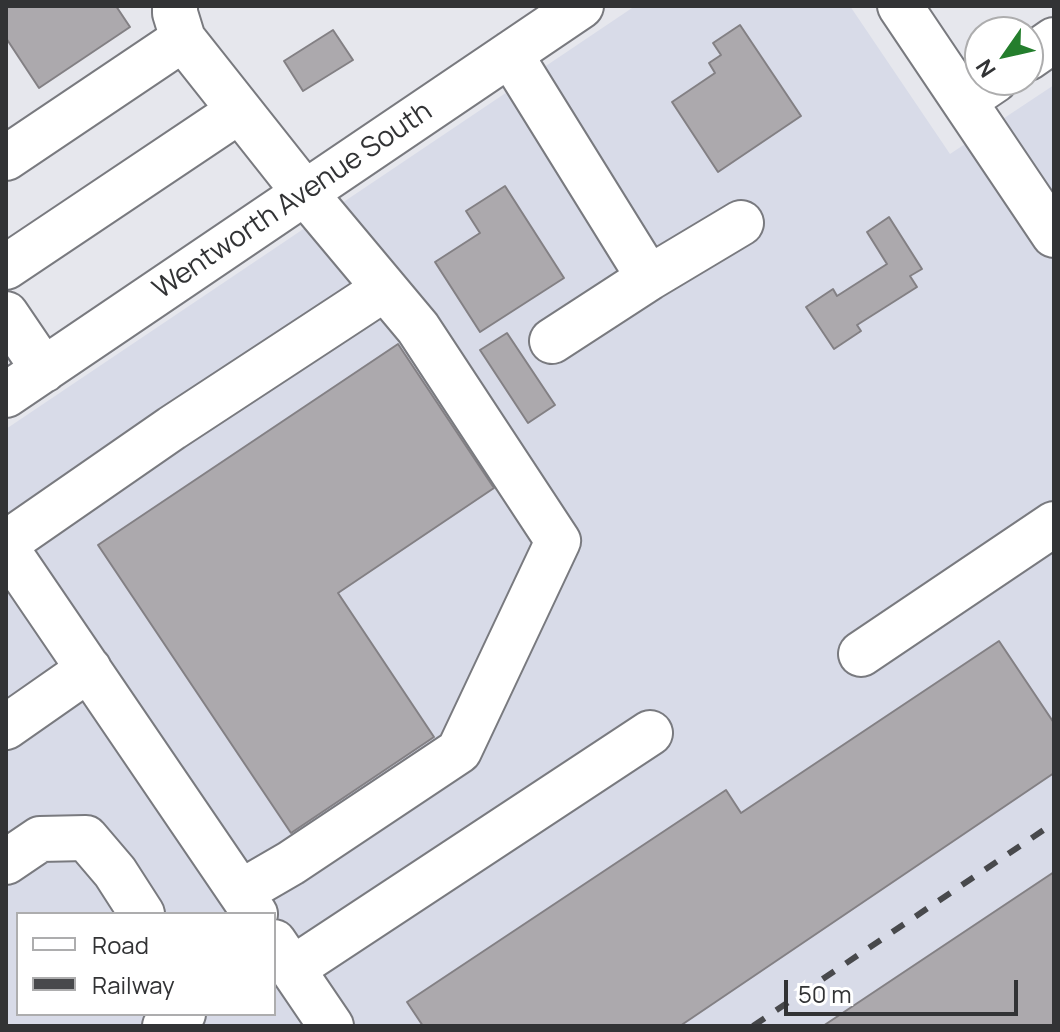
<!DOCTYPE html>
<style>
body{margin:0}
#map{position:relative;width:1060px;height:1032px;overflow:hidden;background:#e6e7ed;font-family:Manrope,sans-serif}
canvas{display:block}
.frame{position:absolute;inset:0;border:8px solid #323335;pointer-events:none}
.legend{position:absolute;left:16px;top:912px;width:260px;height:104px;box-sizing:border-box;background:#fff;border:2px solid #adadae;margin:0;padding:10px 14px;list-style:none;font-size:24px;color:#323335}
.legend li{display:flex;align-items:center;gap:16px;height:40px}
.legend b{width:40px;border:2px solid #adadae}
.north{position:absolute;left:964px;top:16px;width:80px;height:80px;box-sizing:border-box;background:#fff;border:2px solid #adadae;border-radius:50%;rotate:236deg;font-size:22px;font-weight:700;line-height:32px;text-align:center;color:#323335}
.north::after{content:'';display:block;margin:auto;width:28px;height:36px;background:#247e2d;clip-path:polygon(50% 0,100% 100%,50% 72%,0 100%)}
.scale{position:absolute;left:784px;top:980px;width:234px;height:36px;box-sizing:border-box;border:4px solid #323335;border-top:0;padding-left:10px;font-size:24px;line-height:28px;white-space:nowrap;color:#323335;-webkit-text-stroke:6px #fff;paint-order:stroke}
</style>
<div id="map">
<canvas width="1060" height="1032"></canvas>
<div class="frame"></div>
<ul class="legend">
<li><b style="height:10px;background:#fff"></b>Road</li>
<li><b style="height:10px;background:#48494c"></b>Railway</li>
</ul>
<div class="north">N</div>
<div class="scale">50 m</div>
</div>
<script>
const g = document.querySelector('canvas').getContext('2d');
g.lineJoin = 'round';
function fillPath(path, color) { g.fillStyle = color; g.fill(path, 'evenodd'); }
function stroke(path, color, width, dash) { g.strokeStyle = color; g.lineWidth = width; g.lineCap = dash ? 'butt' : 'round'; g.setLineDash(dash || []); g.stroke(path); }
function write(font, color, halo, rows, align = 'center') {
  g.font = font + ' Manrope,sans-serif'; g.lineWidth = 6; g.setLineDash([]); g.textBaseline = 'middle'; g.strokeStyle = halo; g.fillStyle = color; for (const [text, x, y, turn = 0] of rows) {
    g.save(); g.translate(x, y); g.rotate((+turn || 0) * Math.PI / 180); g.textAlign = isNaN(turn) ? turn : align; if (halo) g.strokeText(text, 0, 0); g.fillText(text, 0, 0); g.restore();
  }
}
fillPath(new Path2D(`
 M635,6H850L950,154L1054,85V1026H6V429ZM18,914H274V1014H18Z`), '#d8dbe8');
const building = new Path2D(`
 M6,6H116L130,27L39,88L6,38Z
 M740,25L801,116L718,172L672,102L715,73L709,63L721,55L713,43Z
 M333,30L353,60L303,91L284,61Z
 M505,186L564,278L480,332L435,262L480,233L466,211Z
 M889,217L922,269L910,276L917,287L857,325L861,331L834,349L806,307L833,289L837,296L887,264L867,232Z
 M507,333L555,405L528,423L480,350Z
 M398,344L494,488L338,593L434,737L291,833L98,545Z
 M999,641L1054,723V773L680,1026H423L407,1002L726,790L741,813Z
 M1054,872V1026H823Z`);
fillPath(building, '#aca9ad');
stroke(building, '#838084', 2);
const minor = new Path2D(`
 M175,6V13L183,39L305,193L418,328L558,541L459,751L291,863L241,892
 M900,6L1054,235
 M510,54L649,278L552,341
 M1028,58L1054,40
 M964,101L995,80
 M6,158L183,39
 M6,267L239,111
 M649,278L741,223
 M6,314L44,370
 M6,395L581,6
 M6,543L172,428L384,289
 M6,548L255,914
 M861,654L1054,524
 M6,727L89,669
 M6,862L40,839L86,838L115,872L142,914
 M274,942L331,1026
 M292,969L650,733
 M165,1026L183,1014`);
stroke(minor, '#797a7f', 48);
stroke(minor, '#fff', 44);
stroke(new Path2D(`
 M753,1026L1054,823`), '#48494c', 6, [14, 14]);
write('28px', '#323335', '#fff', [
 ["Wentworth Avenue South",293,201,-34]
]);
</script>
